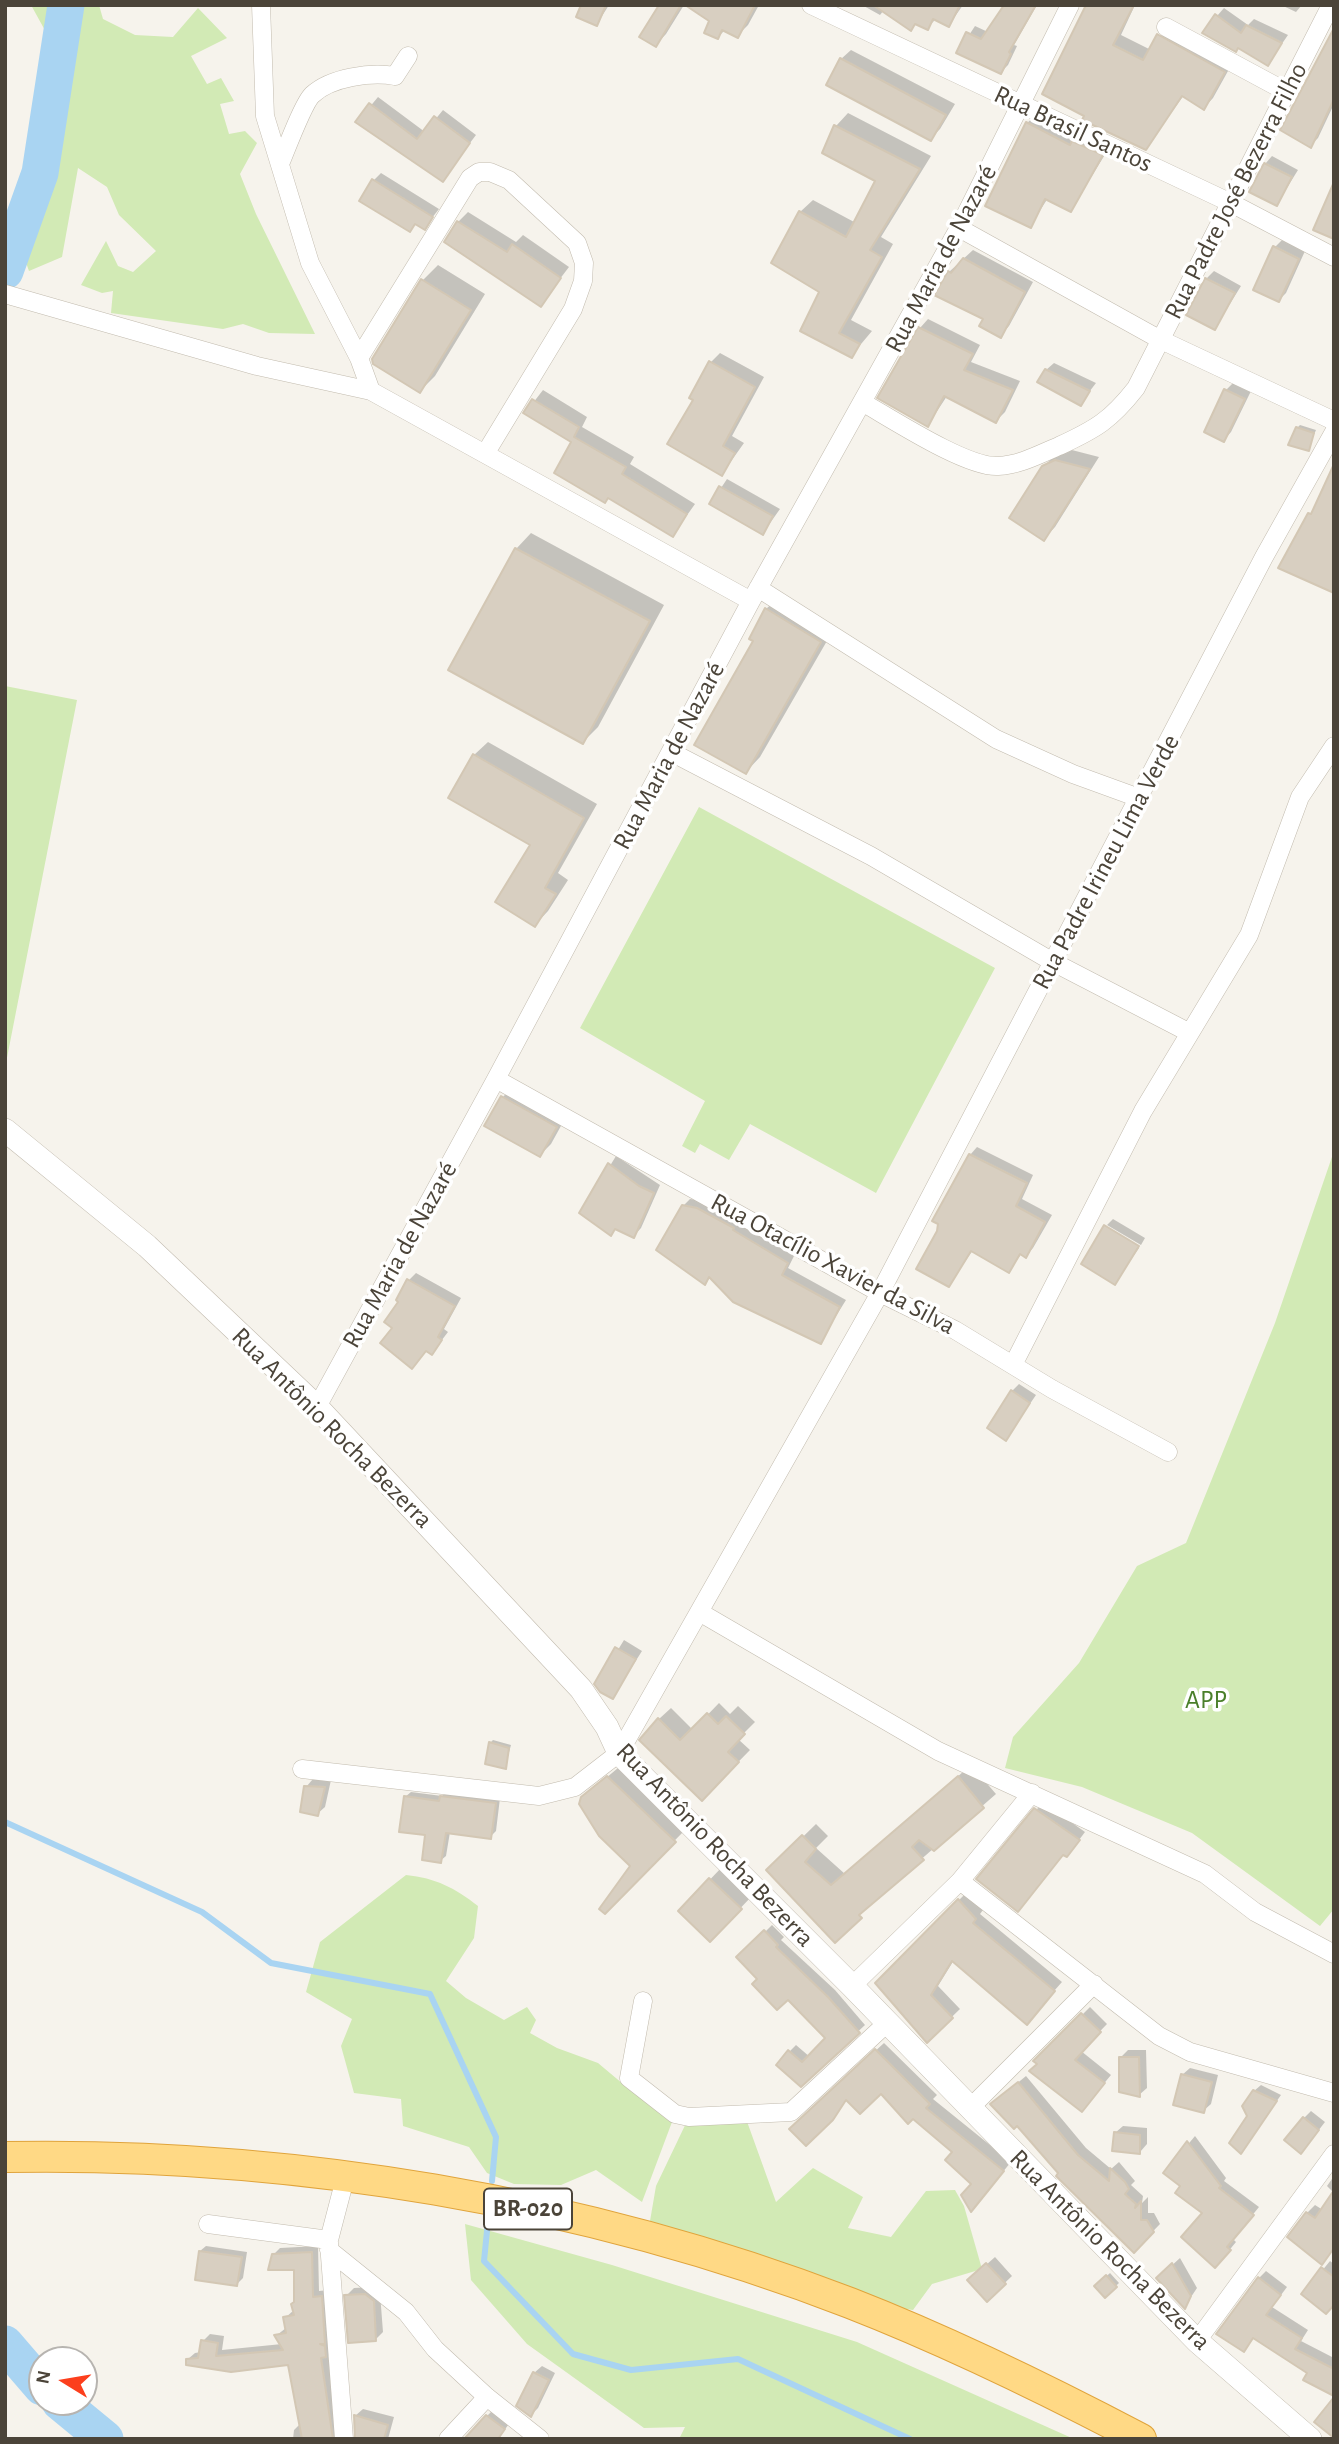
<!DOCTYPE html>
<meta charset="utf-8">
<style>
body{margin:0}
#map{position:relative;width:1339px;height:2444px;overflow:hidden;background:#f6f3ec;font-family:"Alegreya Sans",sans-serif}
canvas{display:block}
.frame{position:absolute;inset:0;border:7px solid #4b4439;pointer-events:none}
.north{position:absolute;left:28px;top:2346px;width:70px;height:70px;box-sizing:border-box;background:#fff;border:2px solid #b7b4b0;border-radius:50%;rotate:281deg;font-size:19px;font-weight:700;line-height:28px;text-align:center;color:#4b4439}
.north::after{content:'';display:block;margin:auto;width:24px;height:32px;background:#fc3f1d;clip-path:polygon(50% 0,100% 100%,50% 72%,0 100%)}
</style>
<div id="map">
<canvas width="1339" height="2444"></canvas>
<div class="frame"></div>
<div class="north">N</div>
</div>
<script>
const g = document.querySelector('canvas').getContext('2d');
g.lineJoin = 'round';
function fillPath(path, color) { g.fillStyle = color; g.fill(path, 'evenodd'); }
function stroke(path, color, width, dash) { g.strokeStyle = color; g.lineWidth = width; g.lineCap = dash ? 'butt' : 'round'; g.setLineDash(dash || []); g.stroke(path); }
function write(font, color, halo, rows, align = 'center') {
  g.font = font + ' "Alegreya Sans",sans-serif'; g.lineWidth = 7; g.setLineDash([]); g.textBaseline = 'middle'; g.strokeStyle = halo; g.fillStyle = color; for (const [text, x, y, turn = 0] of rows) {
    g.save(); g.translate(x, y); g.rotate((+turn || 0) * Math.PI / 180); g.textAlign = isNaN(turn) ? turn : align; if (halo) g.strokeText(text, 0, 0); g.fillText(text, 0, 0); g.restore();
  }
}
fillPath(new Path2D(`
 M31,5H99L103,19L135,35L173,37L198,8L227,38L191,56L207,84L221,78L234,101L220,104L229,134L245,131L257,143L240,174L256,214L315,334L269,333L243,324L223,329L111,313L113,291L102,293L81,285L106,241L118,266L133,272L156,251L119,215L107,187L78,168L62,257L29,271L11,221L58,54Z
 M5,686L77,700L5,1068Z
 M699,807L995,968L876,1193L750,1124L729,1160L700,1144L695,1153L682,1146L705,1101L580,1028Z
 M1334,1151V1909L1320,1926L1192,1833L1082,1787L1005,1768L1013,1737L1079,1663L1137,1566L1186,1543L1275,1323Z
 M406,1875C436,1878 455,1888 478,1906L474,1938L446,1981L466,1998L504,2020L527,2007L536,2020L530,2033L557,2048L598,2063L623,2084L675,2114L642,2202L596,2170L561,2185L514,2184L487,2173L469,2147L403,2126L401,2099L354,2093L341,2046L352,2019L306,1992L320,1942Z
 M745,2116L776,2202L813,2168L863,2197L848,2228L891,2237L926,2191L955,2190L964,2206L982,2269L932,2284L913,2310L842,2300L757,2259L650,2221L656,2186L689,2117Z
 M465,2224L612,2265L857,2342L1074,2439H679L685,2427L644,2428L527,2344L471,2280Z`), '#d2eab5');
fillPath(new Path2D(`
 M583,5H609L597,24Z
 M661,5H684L666,34L656,45Z
 M688,5H759L748,25L737,36L725,30L718,37L711,21Z
 M862,5H963L949,25L935,20L927,28L917,23L911,28L884,10L880,15Z
 M1006,5H1037L1014,45L1017,46L1008,65L1001,72L958,52L975,26L988,32Z
 M1092,5H1135L1121,35L1151,50L1168,26L1233,62L1213,98L1204,108L1184,95L1146,148Z
 M1281,5H1302L1296,12Z
 M1224,8L1248,25L1254,19L1288,35L1268,64L1217,16Z
 M1334,29V104L1318,138L1311,145Z
 M851,50L955,104L940,129L930,139L841,59Z
 M378,97L425,132L443,110L476,135L442,180L358,121Z
 M848,113L931,156L881,237L893,244L851,320L872,331L851,356L802,330L821,291L800,212L813,200L856,223L878,180L824,152L836,126Z
 M1035,116L1109,148L1071,210L1048,198L1030,226L1027,123Z
 M1272,156L1298,170L1277,204L1265,164Z
 M381,173L439,209L424,228L417,223L410,230L374,180Z
 M468,212L516,242L523,235L569,267L540,305L458,222Z
 M1282,240L1305,251L1286,293L1279,300L1275,247Z
 M973,250L1033,282L1009,326L1000,336L949,272Z
 M438,265L485,294L435,376L420,391L374,359L423,280Z
 M1214,271L1241,286L1215,328L1206,279Z
 M928,319L980,345L971,362L1020,381L1005,412L996,421L947,396L928,425L880,397L920,328Z
 M720,353L764,377L732,436L744,443L722,474L695,399L711,362Z
 M1054,363L1096,383L1080,404L1046,370Z
 M1233,383L1251,391L1231,432L1224,440L1226,390Z
 M543,390L587,417L582,427L634,457L630,464L695,504L673,535L573,441L526,412Z
 M1300,425L1316,430L1308,449L1297,428Z
 M1068,449L1099,457L1055,527L1044,539L1043,467L1055,455Z
 M727,479L780,509L763,533L711,503Z
 M531,533L664,605L598,727L583,742L450,670L516,549Z
 M781,595L835,627L760,757L746,772L755,641L766,609Z
 M488,742L597,804L558,873L568,880L548,911L535,925L533,845L474,755Z
 M514,1085L567,1115L551,1144L540,1155L487,1125L503,1097Z
 M977,1147L1033,1175L1022,1199L1052,1215L1033,1248L1026,1256L1022,1253L1009,1271L973,1250L949,1285L970,1155Z
 M616,1156L660,1185L641,1228L634,1236L617,1228L611,1234L581,1213Z
 M690,1199L705,1201L794,1256L788,1268L846,1300L820,1342L711,1277L704,1283L692,1276L683,1206Z
 M1113,1219L1145,1238L1141,1245L1107,1225Z
 M1105,1227L1139,1248L1115,1283Z
 M416,1273L461,1298L444,1329L448,1332L432,1353L427,1350L419,1359L401,1301L409,1280Z
 M1019,1384L1036,1395L1006,1439L1012,1391Z
 M624,1640L642,1651L613,1697L597,1684Z
 M719,1703L730,1714L738,1706L755,1722L738,1739L750,1750L702,1799L659,1719L671,1708L693,1730Z
 M493,1740L511,1745L505,1767L490,1743Z
 M971,1765L996,1794L871,1903L835,1940L769,1870L816,1824L828,1836L816,1848L845,1874Z
 M618,1768L683,1832L605,1912L632,1866L582,1798Z
 M313,1779L331,1780L325,1807L317,1814L306,1787Z
 M447,1791L500,1798L496,1831L490,1837L450,1832L446,1856L440,1861L405,1797L411,1792L442,1796Z
 M1043,1802L1085,1832L1073,1848L979,1879Z
 M722,1867L752,1896L710,1940L680,1911Z
 M967,1892L983,1910L980,1914L1062,1982L1031,2017L954,1960L938,1986L960,2009L928,2040L877,1983Z
 M772,1925L784,1937L781,1940L835,1990L865,2025L801,2085L790,2051L796,2045L810,2057L827,2038L788,1997L739,1958Z
 M1090,2007L1107,2024L1081,2051L1111,2075L1082,2110L1036,2061Z
 M884,2043L937,2095L933,2099L1011,2162L979,2201L973,2183L955,2152L881,2092L848,2099L806,2144L799,2121Z
 M1128,2050H1146L1147,2088L1139,2095L1121,2057Z
 M1190,2068L1218,2075L1211,2104L1203,2111L1182,2075Z
 M1026,2076L1086,2148L1111,2169L1119,2162L1135,2181L1131,2185L1143,2196L1142,2203L1148,2197V2213H1154L1160,2224L1134,2251L1017,2124L992,2104Z
 M1261,2085L1281,2095L1241,2152L1254,2091Z
 M1311,2111L1325,2122L1308,2144L1304,2118Z
 M1123,2126L1147,2128V2144L1140,2152L1115,2133Z
 M1195,2136L1226,2178L1224,2181L1259,2207L1233,2239L1236,2242L1222,2259L1204,2213L1182,2186L1165,2172Z
 M1334,2176V2193L1327,2186Z
 M1315,2205L1323,2210L1334,2242L1307,2213Z
 M206,2246L247,2252L243,2278L237,2284L200,2251Z
 M318,2246L319,2291L328,2290L332,2348L328,2353L340,2439H293L294,2430L301,2423L289,2363L188,2359L195,2353L201,2352L203,2341L210,2334L224,2336L222,2350L282,2344L277,2335L286,2328L285,2318L294,2310L296,2268L273,2255L280,2248Z
 M995,2257L1012,2276L987,2300L977,2273Z
 M1180,2258L1197,2288L1185,2306L1158,2278Z
 M1330,2261L1334,2264V2304L1303,2294Z
 M1266,2271L1287,2287L1272,2307L1308,2330L1301,2341L1334,2358V2394L1309,2373L1255,2337L1244,2350L1259,2278Z
 M1110,2273L1119,2283L1105,2296L1096,2286Z
 M373,2287L380,2293L383,2332L376,2339L346,2296L354,2288Z
 M542,2366L555,2373L538,2408L531,2415L534,2373Z
 M495,2408L511,2421L498,2439H464Z
 M363,2409L394,2417L388,2439H356L355,2416Z`), '#0003');
stroke(new Path2D(`
 M5,1822L202,1912L271,1963L430,1994L496,2137L492,2181
 M488,2221L484,2261L573,2354L631,2370L738,2359L910,2439`), '#a9d4f2', 6);
stroke(new Path2D(`
 M5,271L40,173L66,5
 M5,2344L42,2387
 M60,2402L105,2439`), '#a9d4f2', 37);
const building = new Path2D(`
 M581,5H606L597,26L576,17Z
 M659,5H681L656,47L639,37Z
 M685,5H755L738,38L722,30L718,39L704,33L709,21Z
 M873,5H960L949,27L933,19L928,30L915,24L911,31Z
 M1004,5H1036L1009,52L1011,54L1001,74L956,53L966,32L981,39Z
 M1086,5H1134L1113,45L1143,60L1157,34L1225,72L1204,110L1182,96L1146,150L1082,120L1084,116L1042,94Z
 M1215,14L1241,33L1246,25L1282,43L1268,66L1238,48L1236,52L1202,33Z
 M1334,28V99L1311,148L1280,130Z
 M840,58L946,115L931,141L826,85Z
 M369,103L417,139L434,116L470,143L443,182L355,122Z
 M1026,122L1070,145L1072,141L1103,155L1071,212L1045,199L1031,228L985,206Z
 M834,125L920,169L870,250L882,257L839,333L860,344L852,358L800,331L819,292L771,263L799,211L846,237L875,181L822,153Z
 M1264,163L1292,177L1277,206L1249,192Z
 M372,179L433,217L425,230L415,224L410,232L359,201Z
 M1334,182V239L1313,230Z
 M457,221L507,252L512,244L561,278L541,307L444,242Z
 M1273,246L1299,259L1279,302L1253,290Z
 M963,258L1025,292L1001,338L979,326L983,319L934,295L948,271L951,273Z
 M1205,278L1235,293L1215,330L1186,315Z
 M421,279L471,310L420,393L373,364L372,359Z
 M918,327L973,354L964,370L1013,390L996,423L944,396L928,427L877,398Z
 M709,361L755,387L723,446L735,453L722,476L667,444L693,400L689,398Z
 M1045,369L1090,391L1081,406L1037,382Z
 M1224,389L1245,399L1224,442L1204,432Z
 M532,399L579,427L574,437L626,467L622,474L687,514L673,537L608,498L605,503L554,473L571,442L523,413Z
 M1296,427L1314,433L1309,451L1288,445Z
 M1055,460L1090,469L1044,541L1009,518L1042,466Z
 M1334,464V593L1278,568L1308,513L1311,514Z
 M719,486L773,516L763,535L709,504Z
 M515,548L650,621L583,744L448,670Z
 M765,608L821,642L746,774L694,745L753,641L749,639Z
 M473,754L584,818L545,888L556,894L535,927L495,902L530,845L448,798Z
 M501,1096L557,1127L540,1157L484,1126Z
 M969,1154L1027,1183L1016,1206L1045,1222L1026,1258L1020,1254L1009,1273L971,1251L949,1287L916,1269L937,1231L938,1224L932,1221Z
 M608,1163L639,1186L654,1193L634,1238L615,1229L611,1236L579,1213Z
 M682,1205L697,1208L734,1228L733,1230L788,1263L782,1275L840,1307L821,1344L733,1302L709,1277L705,1285L656,1250Z
 M1104,1225L1139,1246L1115,1285L1081,1264Z
 M407,1279L455,1306L438,1337L442,1340L432,1355L426,1351L412,1369L380,1343L392,1328L384,1322L398,1302L396,1300Z
 M1011,1390L1030,1403L1006,1441L987,1428Z
 M615,1647L636,1659L613,1699L600,1692L594,1684Z
 M707,1713L718,1724L726,1716L745,1734L728,1752L739,1762L702,1801L639,1740L658,1718L680,1740Z
 M489,1742L509,1748L506,1769L485,1764Z
 M607,1776L676,1842L605,1914L599,1909L630,1866L599,1836L579,1804L581,1797Z
 M958,1776L984,1808L934,1851L919,1840L912,1847L924,1860L859,1915L862,1918L835,1943L766,1870L802,1835L816,1849L805,1862L831,1885Z
 M304,1786L325,1787L318,1816L300,1812Z
 M404,1796L439,1801L440,1796L496,1803L491,1839L446,1833L441,1863L422,1860L425,1835L399,1832Z
 M1034,1808L1080,1840L1067,1857L1063,1855L1018,1912L976,1879Z
 M709,1878L742,1909L710,1942L678,1911Z
 M958,1899L976,1919L973,1923L1055,1991L1027,2025L952,1961L931,1995L953,2018L927,2043L875,1983Z
 M764,1930L778,1945L776,1947L828,1997L860,2033L801,2087L776,2065L788,2050L802,2062L825,2038L788,2000L777,2010L752,1984L757,1979L736,1957Z
 M1081,2013L1101,2032L1075,2060L1105,2083L1082,2112L1029,2071L1037,2064L1033,2061Z
 M875,2049L930,2104L926,2108L1004,2171L971,2212L961,2195L971,2184L945,2160L952,2152L913,2119L908,2124L881,2094L860,2114L846,2100L833,2120L806,2146L789,2129Z
 M1119,2057H1139L1140,2097L1119,2092Z
 M1181,2074L1212,2082L1204,2113L1173,2105Z
 M1018,2082L1078,2155L1109,2181L1110,2168L1125,2182L1129,2189L1125,2194L1136,2204L1135,2208L1141,2201V2220H1147L1154,2232L1134,2253L1056,2176L1058,2173L1017,2126L1014,2129L990,2104Z
 M1253,2090L1277,2101L1241,2154L1229,2143L1247,2116L1242,2106Z
 M1303,2117L1319,2130L1301,2154L1284,2140Z
 M1114,2132L1140,2135V2154L1112,2151Z
 M1187,2141L1221,2186L1219,2188L1254,2215L1227,2247L1231,2250L1215,2268L1181,2237L1202,2213L1175,2193L1180,2186L1163,2173Z
 M1334,2190V2248L1322,2265L1287,2237L1306,2212L1315,2218Z
 M199,2251L242,2257L237,2286L195,2280Z
 M312,2252L313,2297L322,2296L325,2344H320L325,2346L326,2357L321,2358L333,2439H302L288,2365L231,2372L186,2365V2359L198,2358L201,2340L218,2343L216,2356L283,2350L274,2335L286,2333L283,2317L294,2315L291,2304L294,2302V2270H268L272,2254Z
 M986,2263L1006,2284L987,2302L967,2280Z
 M1172,2263L1191,2296L1185,2309L1156,2278Z
 M1321,2267L1334,2277V2305L1326,2314L1301,2294Z
 M1106,2275L1117,2287L1105,2298L1094,2286Z
 M1258,2277L1281,2295L1266,2315L1302,2338L1295,2349L1334,2369V2396L1303,2380L1307,2373L1253,2338L1244,2352L1216,2334Z
 M365,2294L374,2301L376,2341L348,2343L344,2295Z
 M533,2372L549,2380L531,2417L516,2406Z
 M1334,2397V2438L1314,2422Z
 M354,2415L388,2425L384,2439H355Z
 M486,2415L505,2429L498,2439H464Z`);
fillPath(building, '#d8cfc1');
stroke(building, '#d3c7b4', 2);
const minor = new Path2D(`
 M261,5L265,116L310,263L359,358L371,391L751,601
 M811,5L1231,203L1334,257
 M1166,27L1285,91
 M280,164C286,150 303,104 312,95C331,77 371,72 395,76L408,56
 M959,228L1159,339L1334,421
 M5,294L257,366L371,391
 M359,358L470,178L479,172H490L509,180L577,243L584,263L583,281L573,309L485,454
 M862,402C892,419 967,468 998,466C1020,465 1040,454 1059,446C1096,429 1111,420 1136,388L1331,5
 M758,588L996,739L1073,774L1139,798
 M671,752L871,856L1053,962L1190,1033
 M496,1079L880,1293L955,1330L1052,1389L1168,1452
 M1013,1365L1143,1111L1249,935L1300,797L1334,746
 M317,1407L496,1079L751,601L959,228L1070,5
 M701,1613L938,1751L1205,1874L1255,1912L1334,1954
 M302,1769L539,1796L575,1787L619,1753L880,1293L1264,557L1334,432
 M960,1881L1159,2036L1190,2052L1334,2093
 M852,1986L960,1881L1032,1793
 M643,2001L629,2078L675,2114L689,2117L791,2112L886,2024
 M970,2108L1094,1984
 M208,2224L329,2240L346,2175
 M329,2243L344,2439
 M329,2250L406,2312L435,2349L487,2397L540,2439
 M1197,2341L1334,2154
 M448,2439L487,2397`);
const tertiary = new Path2D(`
 M5,1130L147,1246L317,1407L581,1689L607,1727L619,1753L852,1986L1197,2341L1310,2439`);
const trunk = new Path2D(`
 M5,2157C291,2152 583,2200 850,2303C950,2342 1046,2389 1141,2439`);
stroke(minor, '#c2bbae', 19);
stroke(tertiary, '#c2bbae', 24);
stroke(trunk, '#e0a43c', 32);
stroke(minor, '#fff', 18);
stroke(tertiary, '#fff', 23);
stroke(trunk, '#ffd985', 30);
for (const [x, y, w] of [
 [528,2209,88]
]) { const box = new Path2D(); box.roundRect(x - w / 2, y - 20.5, w, 41, 5); g.fillStyle = '#fff'; g.fill(box); stroke(box, '#4b4439', 2); }
write('bold 24px', '#4b4439', null, [
 ["BR-020",528,2209]
]);
write('26px', '#4b4439', '#fff', [
 ["Rua Brasil Santos",1073,129,25],
 ["Rua Padre José Bezerra Filho",1236,191,-63],
 ["Rua Maria de Nazaré",941,259,-62],
 ["Rua Maria de Nazaré",669,756,-62],
 ["Rua Padre Irineu Lima Verde",1106,862,-62],
 ["Rua Maria de Nazaré",400,1255,-61],
 ["Rua Otacílio Xavier da Silva",833,1264,28],
 ["Rua Antônio Rocha Bezerra",332,1428,45],
 ["Rua Antônio Rocha Bezerra",715,1845,46],
 ["Rua Antônio Rocha Bezerra",1110,2250,45]
]);
write('26px', '#4a7f2a', '#fff', [
 ["APP",1206,1700]
]);
</script>
